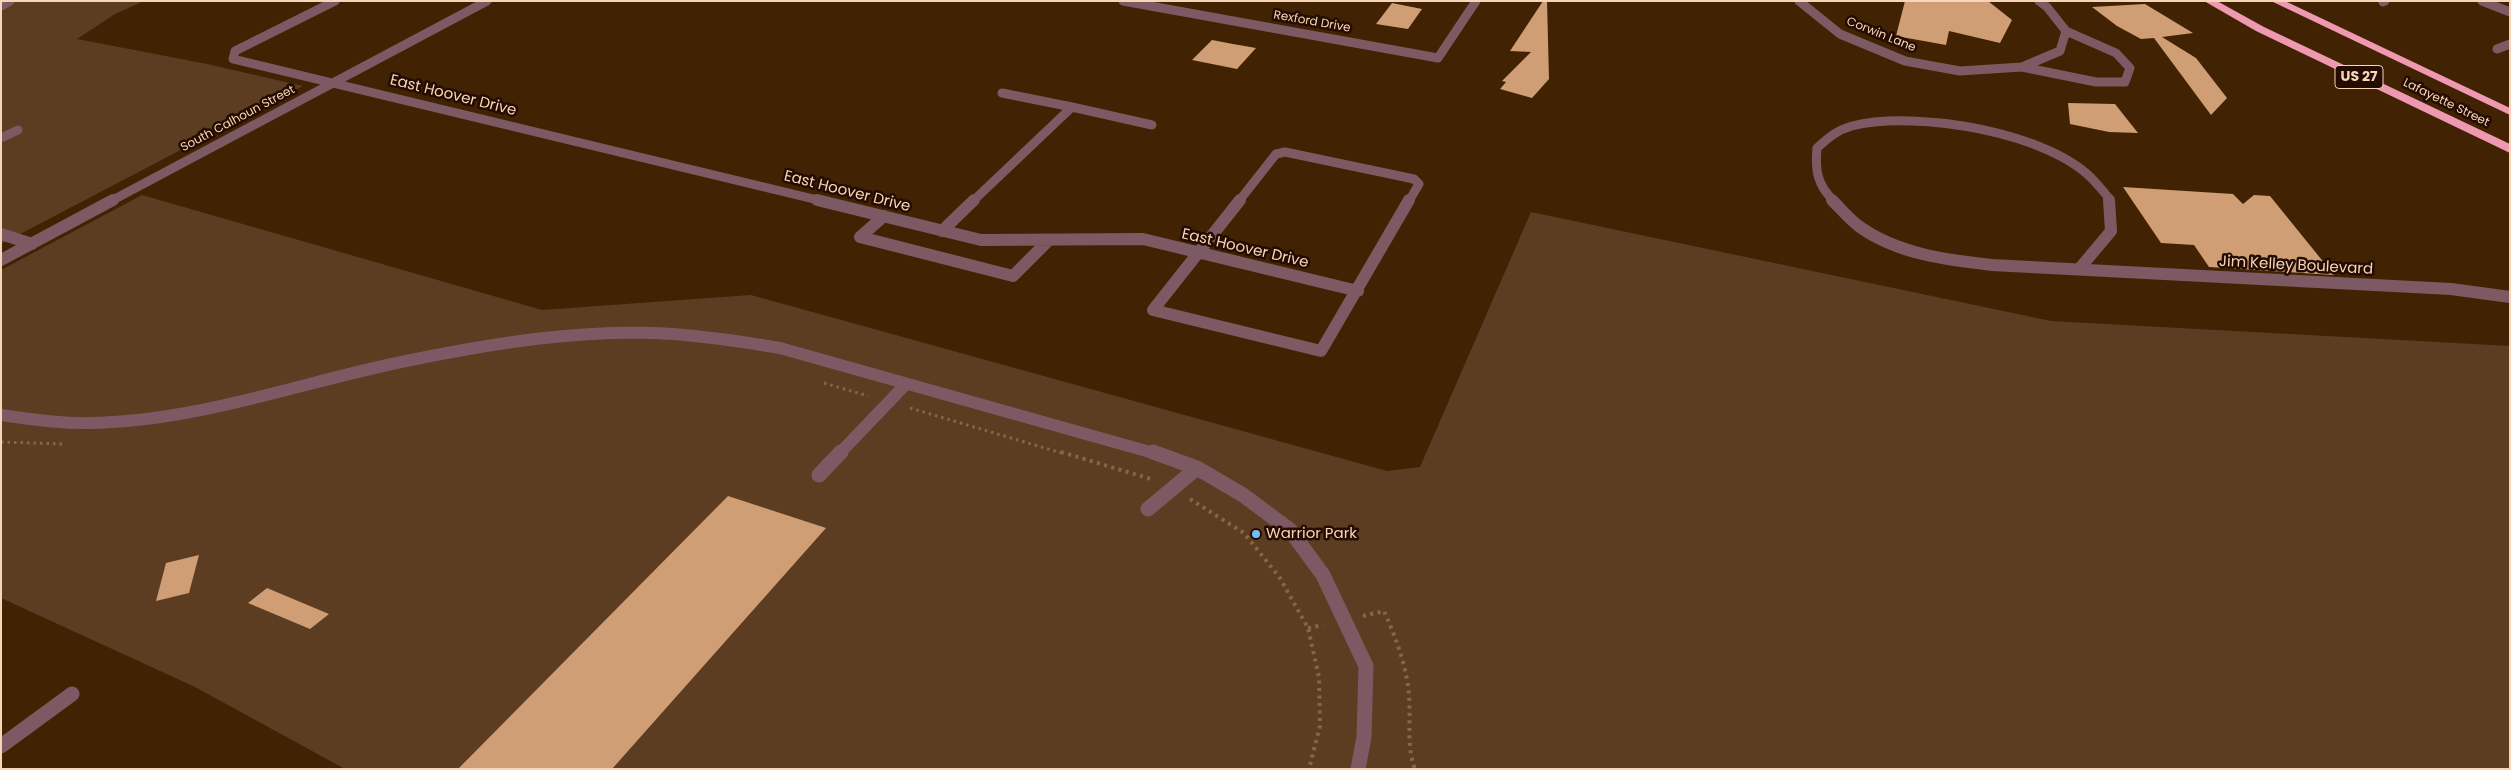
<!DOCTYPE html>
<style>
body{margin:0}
#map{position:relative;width:2511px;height:770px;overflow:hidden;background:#412202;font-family:Poppins,sans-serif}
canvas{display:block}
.frame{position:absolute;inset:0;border:2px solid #f8d5b9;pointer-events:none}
</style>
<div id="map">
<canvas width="2511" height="770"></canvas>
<div class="frame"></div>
</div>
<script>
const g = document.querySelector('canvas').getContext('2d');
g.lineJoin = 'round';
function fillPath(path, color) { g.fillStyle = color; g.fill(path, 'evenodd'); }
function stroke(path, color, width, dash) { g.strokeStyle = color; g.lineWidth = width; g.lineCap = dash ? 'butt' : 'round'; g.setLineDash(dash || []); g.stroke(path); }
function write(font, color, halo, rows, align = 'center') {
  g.font = font + ' Poppins,sans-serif'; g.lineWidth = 5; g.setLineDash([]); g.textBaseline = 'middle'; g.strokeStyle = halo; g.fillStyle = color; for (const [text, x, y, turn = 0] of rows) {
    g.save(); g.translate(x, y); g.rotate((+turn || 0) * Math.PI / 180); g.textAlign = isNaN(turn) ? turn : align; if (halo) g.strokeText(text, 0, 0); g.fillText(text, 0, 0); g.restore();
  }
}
fillPath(new Path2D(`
 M1,1H144L115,14L77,39L207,64L303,86L1,244Z
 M142,195L542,310L751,295L1387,471L1420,467L1531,212L2051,321L2510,346V769H345L195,687L1,598V270Z`), '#5d3d21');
fillPath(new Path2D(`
 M1543,1H1547L1549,79L1532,98L1500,89L1506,82L1502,81L1531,52L1510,51Z
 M1905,1H1988L2012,20L2000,43L1949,31L1946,45L1896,36Z
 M1392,3L1422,9L1408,29L1376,24Z
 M2145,4L2193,33L2162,37L2196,58L2227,98L2211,115L2154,38L2141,39L2117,26L2092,7Z
 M1212,40L1233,44L1256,48L1237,69L1192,60Z
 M2068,103L2115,104L2138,133L2109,132L2070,124Z
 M2123,187L2233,194L2243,204L2254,195L2270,196L2334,275L2209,267L2194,245L2161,243Z
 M728,496L826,528L612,769H458Z
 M199,555L189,593L156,601L166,563Z
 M267,588L329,614L310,629L248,603Z`), '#d09e74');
stroke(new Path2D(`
 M824,383L868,396
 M910,408L1065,454
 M1,442L66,444`), '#876648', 3, [2.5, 4]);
stroke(new Path2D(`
 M1061,452L1151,479
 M1190,499L1244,533L1280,578L1308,628L1319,677L1320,726L1309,769
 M1363,616L1384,611C1396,638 1407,667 1409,696C1411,721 1406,745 1415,769
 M1308,628L1323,625`), '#876648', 4, [3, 4.5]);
stroke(new Path2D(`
 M335,1L235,51L233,59L822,201
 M1123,1L1438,58L1476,1
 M1799,1L1840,34L1905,61L1960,71L2022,67L2096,82H2125L2130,68L2116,53L2066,31
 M2482,1L2510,12
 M2383,2L2385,1
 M1,6L10,1
 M2497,49L2510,44
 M2022,67L2060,51L2066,31L2047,7L2039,1
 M1002,93L1072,107
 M1,138L18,130
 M111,201L487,1
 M973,201L1072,107L1152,125
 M1239,201L1276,154L1285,152L1414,179L1419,184L1409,201
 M1834,201C1817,185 1815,170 1817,148C1828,138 1837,130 1852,126C1915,110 2053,132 2096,183C2101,189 2107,194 2110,201`), '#7d5963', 9);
stroke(new Path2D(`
 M817,200L981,240L1143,239L1358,291
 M1240,200L1153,310L1321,351L1409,200
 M1832,200C1841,209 1850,220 1860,227C1898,254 1947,260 1992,265L2451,289L2510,297
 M884,216L860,237L1013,276L1049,240
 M942,231L974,200
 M1,234L32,244
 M1,260L113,200
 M2080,268L2111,231L2109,200
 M1,415C31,419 61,424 92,423C199,421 302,382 406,361C494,343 585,328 674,334C710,337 745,342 780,348L1157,454
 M839,454L906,384`), '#7d5963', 12);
stroke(new Path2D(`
 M1153,452L1197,468L1243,495L1290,530L1323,575L1366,666L1364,737L1358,769
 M819,475L841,452
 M1148,509L1197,468
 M1,746L72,694`), '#7d5963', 15);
fillPath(new Path2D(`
 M2204,1H2217L2264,27L2510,144V153L2256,31Z
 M2271,1H2285L2510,108V115Z`), '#ef98b2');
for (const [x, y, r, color] of [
 [1256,534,5,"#74c0f6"]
]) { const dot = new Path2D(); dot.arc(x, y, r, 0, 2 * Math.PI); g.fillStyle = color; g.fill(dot); stroke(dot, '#240c00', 2); }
write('12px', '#f8d5b9', '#240c00', [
 ["Rexford Drive",1312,22,10],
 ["Corwin Lane",1881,35,22],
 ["Lafayette Street",2446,103,26],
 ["South Calhoun Street",238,119,-28]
]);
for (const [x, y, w] of [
 [2359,77,48]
]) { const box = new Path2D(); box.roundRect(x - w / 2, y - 11.5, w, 23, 4); g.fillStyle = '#240c00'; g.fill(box); stroke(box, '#f8d5b9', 1); }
write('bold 14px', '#f8d5b9', null, [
 ["US 27",2359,77]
]);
write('15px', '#f8d5b9', '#240c00', [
 ["East Hoover Drive",453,96,14],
 ["East Hoover Drive",847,192,14],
 ["East Hoover Drive",1245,249,13],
 ["Jim Kelley Boulevard",2296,266,3]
]);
write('15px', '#f8d5b9', '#240c00', [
 ["Warrior Park",1266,534]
], 'left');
</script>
